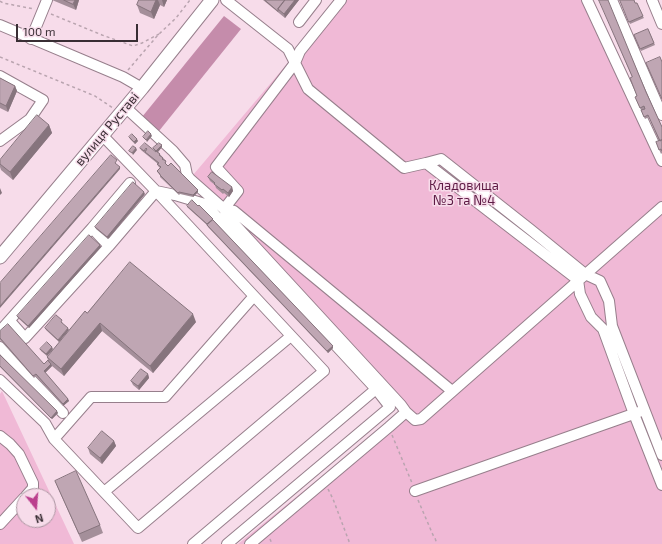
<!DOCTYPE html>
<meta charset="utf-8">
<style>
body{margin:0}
#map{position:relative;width:662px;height:544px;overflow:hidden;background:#f7dcea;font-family:"Exo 2",sans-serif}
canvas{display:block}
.north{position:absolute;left:16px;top:488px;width:40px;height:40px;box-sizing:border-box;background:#f7dcea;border:1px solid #ab96a1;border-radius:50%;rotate:163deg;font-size:11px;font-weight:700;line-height:16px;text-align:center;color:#392e34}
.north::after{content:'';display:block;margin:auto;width:14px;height:18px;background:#bb3e8d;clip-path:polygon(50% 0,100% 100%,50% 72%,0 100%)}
.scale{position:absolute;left:16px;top:24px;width:122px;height:18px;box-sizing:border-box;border:2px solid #392e34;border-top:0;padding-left:5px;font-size:12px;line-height:14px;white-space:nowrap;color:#392e34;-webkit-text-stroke:3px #f7dcea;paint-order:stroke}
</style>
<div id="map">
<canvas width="662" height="544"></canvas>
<div class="north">N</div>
<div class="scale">100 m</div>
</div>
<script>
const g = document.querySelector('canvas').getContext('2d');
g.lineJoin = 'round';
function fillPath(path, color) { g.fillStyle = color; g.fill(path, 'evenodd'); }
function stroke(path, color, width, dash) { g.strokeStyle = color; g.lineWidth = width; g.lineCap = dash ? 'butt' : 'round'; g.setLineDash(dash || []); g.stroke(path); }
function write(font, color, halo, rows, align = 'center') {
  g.font = font + ' "Exo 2",sans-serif'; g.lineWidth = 3; g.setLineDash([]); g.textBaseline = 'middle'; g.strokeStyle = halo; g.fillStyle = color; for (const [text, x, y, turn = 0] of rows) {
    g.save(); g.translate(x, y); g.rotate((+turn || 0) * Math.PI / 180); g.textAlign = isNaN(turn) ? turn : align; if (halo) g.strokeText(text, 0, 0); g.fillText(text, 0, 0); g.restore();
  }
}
fillPath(new Path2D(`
 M341,0H587L662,161V544H238L389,422L401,411L199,191L188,181Z
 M2,391L74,544H0V394ZM24,496H48V520H24Z`), '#f0b9d6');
fillPath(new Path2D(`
 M224,16L241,29L159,131L142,117Z`), '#c58cab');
const minor = new Path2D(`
 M226,0L288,49L295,63L216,167L238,191L224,209L228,217L401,405L406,412L389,427L250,544
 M341,0L300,51L295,63L308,89L404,168L426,163L578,280L580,294L591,317L603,329L634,414L662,485
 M587,0L662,161
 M612,0L662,115
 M652,0L662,24
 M299,22L316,0
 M0,25L123,77L142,88
 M31,39L47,0
 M0,76L43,100L30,119L0,141
 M125,107L173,151L185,165L187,175L190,179L224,209L234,211L452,391
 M426,163L441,159L531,230L585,274L600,281L609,301L612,326L662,455
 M92,228L109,246
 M10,321L25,338L109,246L156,191L175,195L205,204L376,389L193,544
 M0,331L92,228L130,183
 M0,347L63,413
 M0,380L45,423L54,439L138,528L324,371L156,191L102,135
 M406,412L415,420L421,419L662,207
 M0,436L10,444L19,454L33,483V488L26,496
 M54,439L91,397H165L254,296
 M415,491L639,412
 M104,492L291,336
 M0,524L24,498
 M227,544L390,407L376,389`);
const major = new Path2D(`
 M0,257L142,88L212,0`);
stroke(minor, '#977f8c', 12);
stroke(major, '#977f8c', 15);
stroke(new Path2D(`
 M0,1L3,3L34,9
 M51,14L102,35L133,46L142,43L159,34
 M0,57L95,96L113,108
 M128,70L158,35L176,18L190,0
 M392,435L412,483
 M328,489L333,499L350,544
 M418,500L433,535L435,538L437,544
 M270,539L272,544`), '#b9a4af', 1.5, [3, 3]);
stroke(minor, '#fff', 10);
stroke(major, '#fff', 13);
fillPath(new Path2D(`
 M52,0H79L76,10Z
 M139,0H167L164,7L160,5L154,19L140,13L137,5Z
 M263,0H299L285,18Z
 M620,0L635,3L644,18L630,24Z
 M648,29L655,45L641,51L634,35Z
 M632,77L646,92L662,127V153L661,154L656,142L659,141L649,117L645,119L636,99L637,96Z
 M0,78L15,86L17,91L8,112L0,108Z
 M49,125L52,133L13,180L1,170L0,167V160Z
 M129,137L138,141L135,144L130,139Z
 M162,145V147L158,152L166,161V164L198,190V192L193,197L180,194L179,195L160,177V175L158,173L157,171L160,168L158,166L157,164H158L141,150L140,148L156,152L153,148Z
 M208,177L232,187L233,191L229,197L224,193L223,194L216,188L215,185L210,181Z
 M145,194L108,239L96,229L95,227Z
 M187,206L213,219V220L333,346V348L328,353L208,227L207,225L187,207Z
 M100,245L101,247L29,328L18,318L17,316Z
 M87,313L196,322L153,373L102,331L64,376L52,366L45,373L68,399L69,401L63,406L36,376L34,378L0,340V331L44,364L48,360L47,357Z
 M63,322L62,323L59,342L46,330L45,328Z
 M40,349H53L47,356L41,351Z
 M0,355L58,413L52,419L0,367Z
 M148,374L149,378L139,390L133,385L131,381Z
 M114,441L116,446L102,464L90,454L88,448Z
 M55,481L100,525L103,533L82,542L58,488Z`), '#a48f9a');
fillPath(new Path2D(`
 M75,0H79L76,10L73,4Z
 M156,0H158L160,5L154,19L151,12Z
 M162,0H167L164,7Z
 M295,0H299L285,18L284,14Z
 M15,86L17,91L8,112L6,106Z
 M49,125L52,133L13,180L10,172Z
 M151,134L152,136L147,142L146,140Z
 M137,139L138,141L135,144L134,142Z
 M162,145V147L157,153L156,151Z
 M136,148L137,150L133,155L132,153Z
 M120,167V169L0,308V306Z
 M232,187L233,191L229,197L228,193Z
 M0,188L2,193L0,195Z
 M198,190V192L193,197V195Z
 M144,192L145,194L108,239L107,237Z
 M100,245L101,247L29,328L28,326Z
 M193,314L196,322L153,373L150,366Z
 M100,323L102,331L64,376L61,369Z
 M68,328L69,330L59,342L58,340Z
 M333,346V348L328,353L327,351Z
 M52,347L53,349L47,356L46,354Z
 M51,364L52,366L45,373L44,371Z
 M148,374L149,378L139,390L138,386Z
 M68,399L69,401L63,406V404Z
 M57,411L58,413L52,419L51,418Z
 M114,441L116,446L102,464L100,458Z`), '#86747d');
const building = new Path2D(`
 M64,0H75L73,4Z
 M139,0H156L151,12L137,5Z
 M265,0H285L278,9V11Z
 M285,0H295L284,14L278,9Z
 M599,0H608L646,92L662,127V140L660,141L648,115L644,117L641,110L645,109L644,106L640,108L635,97L637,96L630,78L632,77Z
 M620,0H634L635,3H637L643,16L629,22Z
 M648,29L654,43L640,49L634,35Z
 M660,57L662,62V99L646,63Z
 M0,78L15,86L6,106L0,103Z
 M37,115L49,125L10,172L0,164V160Z
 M148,131L151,134L146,140L143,137Z
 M132,134L137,139L134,142L129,137Z
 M662,140V151L661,149L659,150L656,142Z
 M145,143L156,152V151L160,154L159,155L163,158L162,159L166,161L165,163L168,166L171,163L198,190L193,195L179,192L178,193L160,175V174L157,171L161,167L157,164L159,163L145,152L147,149L146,148L144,151L140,148Z
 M159,143L162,145L156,151L153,148Z
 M133,146L136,148L132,153L129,151Z
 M111,155L117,160L115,163L120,167L0,306V283Z
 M212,172L232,187L228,193L223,189L222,190L214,184L215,183L208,177Z
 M133,182L144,192L107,237L95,227Z
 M192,200L198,206L199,205L213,219L207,224L187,206Z
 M213,220L333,346L327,351L207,225Z
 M89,235L100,245L28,326L17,316Z
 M130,262L193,314L150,366L100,323L61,369L47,357L85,311L87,313Z
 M56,315L62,320L61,322L68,328L58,340L45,328Z
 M8,324L44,364L48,360L49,362L51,364L44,371L68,399L63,404L36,374L33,376L0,338V331Z
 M47,342L52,347L46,354L40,349Z
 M0,355L57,411L51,418L0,366Z
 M141,369L148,374L138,386L131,381Z
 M102,431L114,441L100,458L88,448Z
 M76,471L100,525L79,534L55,481Z`);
fillPath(building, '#bfa6b3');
stroke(building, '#86747d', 1);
write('13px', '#392e34', '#f7dcea', [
 ["вулиця Руставі",107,129,-50]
]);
write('13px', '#5e1b45', '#f7dcea', [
 ["Кладовища",464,186],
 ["№3 та №4",464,201]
]);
</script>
